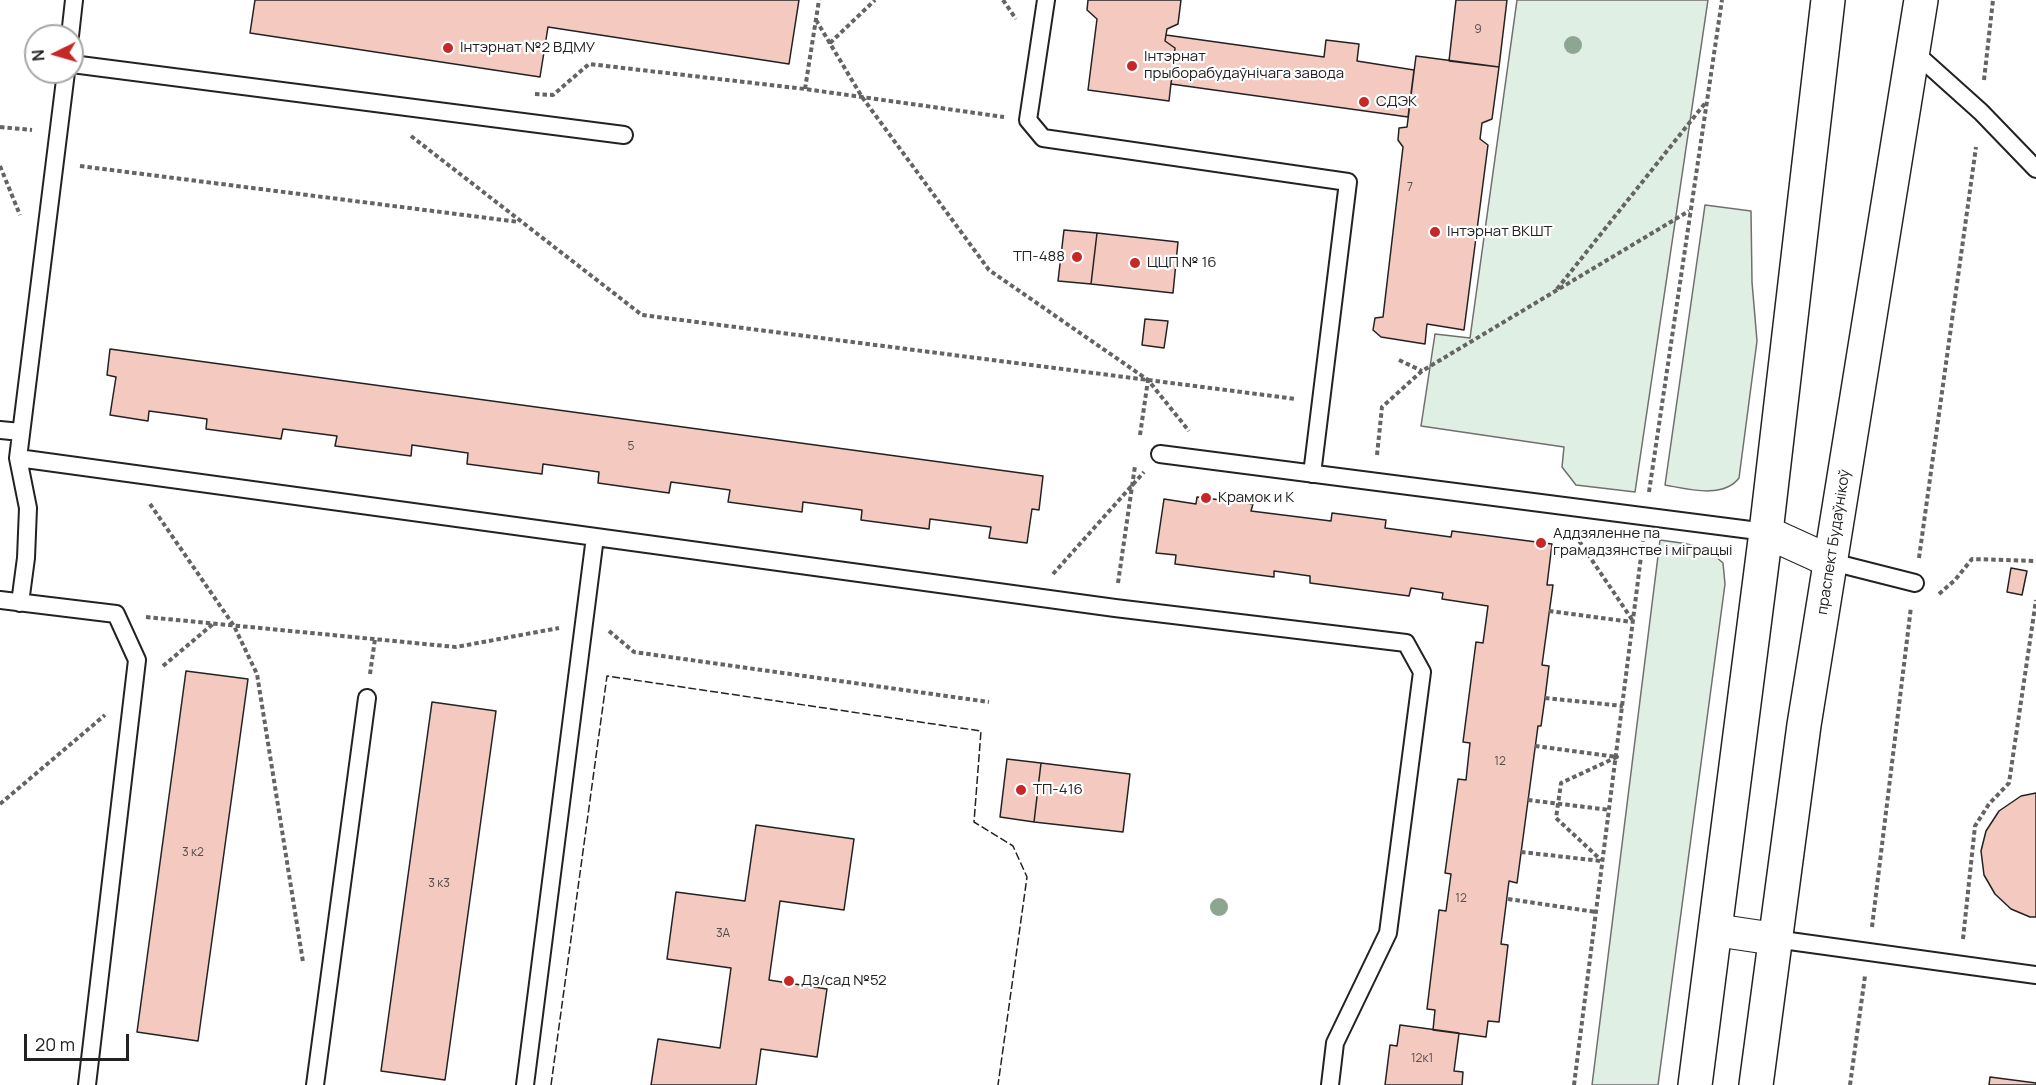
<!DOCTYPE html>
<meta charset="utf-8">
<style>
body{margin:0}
#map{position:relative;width:2036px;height:1085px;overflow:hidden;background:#fff;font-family:Manrope,sans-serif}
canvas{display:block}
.north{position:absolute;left:24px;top:24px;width:60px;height:60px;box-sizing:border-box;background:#fff;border:2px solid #a7a7a7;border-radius:50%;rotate:265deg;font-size:16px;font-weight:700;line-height:24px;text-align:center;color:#222}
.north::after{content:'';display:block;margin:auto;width:21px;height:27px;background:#c62828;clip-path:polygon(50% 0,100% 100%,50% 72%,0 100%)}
.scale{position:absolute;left:24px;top:1034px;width:105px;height:27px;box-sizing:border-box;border:3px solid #222;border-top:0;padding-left:8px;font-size:18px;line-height:21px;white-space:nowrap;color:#222;-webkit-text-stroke:4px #fff;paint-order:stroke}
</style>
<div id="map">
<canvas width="2036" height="1085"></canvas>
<div class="north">N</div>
<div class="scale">20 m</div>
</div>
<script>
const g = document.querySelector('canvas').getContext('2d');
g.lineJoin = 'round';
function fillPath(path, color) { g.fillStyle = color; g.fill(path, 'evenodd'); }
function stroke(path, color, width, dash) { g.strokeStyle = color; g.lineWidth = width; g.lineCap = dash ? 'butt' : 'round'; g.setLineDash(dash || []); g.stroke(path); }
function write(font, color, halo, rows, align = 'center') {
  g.font = font + ' Manrope,sans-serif'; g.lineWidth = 4.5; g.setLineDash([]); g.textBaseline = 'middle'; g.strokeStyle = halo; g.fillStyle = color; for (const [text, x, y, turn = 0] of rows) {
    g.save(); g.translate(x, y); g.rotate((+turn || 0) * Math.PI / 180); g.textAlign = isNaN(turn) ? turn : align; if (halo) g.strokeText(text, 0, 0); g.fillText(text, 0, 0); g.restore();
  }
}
const green = new Path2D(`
 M1517,0H1708L1635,492L1576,485L1562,467L1564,447L1421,426L1435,334L1470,338Z
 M1705,205L1751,211L1752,282L1757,341L1739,478C1723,499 1688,489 1665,485Z
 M1660,540C1685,543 1705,545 1723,563L1725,584L1658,1085H1592Z`);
fillPath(green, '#e0efe3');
stroke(green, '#6f6f6f', 1.5);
const building = new Path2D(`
 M255,0H799L789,64L548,27L540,77L250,33Z
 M1088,0H1181L1178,24L1167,29L1165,41L1175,48L1169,101L1088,90L1097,19L1087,10Z
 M1456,0H1507L1499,67L1449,61Z
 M1166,35L1324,57L1326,40L1359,44L1357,61L1414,70L1408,117L1171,84L1175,48L1165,41Z
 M1416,56L1499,67L1492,119L1482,123L1480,139L1488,145L1464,330L1427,324L1425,344L1381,337L1373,330L1375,318L1383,317L1403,147L1398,140L1399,128L1407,127Z
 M1064,230L1097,233L1091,284L1058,281Z
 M1097,233L1178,242L1173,293L1091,284Z
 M1145,319L1168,321L1164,348L1142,345Z
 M110,349L1043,476L1039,510L1032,509L1027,543L989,538L991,527L930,519L929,529L861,520L862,510L803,502L802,512L728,502L730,490L671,482L669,493L598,483L599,472L543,464L542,474L467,464L468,453L412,445L411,456L335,446L337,436L283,429L281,439L206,429L207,419L179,415L149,411L148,421L110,415L116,377L107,375Z
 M1197,497L1253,504L1251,511L1331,521L1332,513L1386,520L1385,528L1451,537L1452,531L1552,544L1547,585H1553L1542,665L1549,666L1545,698L1541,726H1538L1517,883L1509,881L1501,944L1508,945L1499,1022L1488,1021L1486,1037L1433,1030L1435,1010L1427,1009L1439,910L1446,911L1451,874L1445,873L1458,779L1466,780L1470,743L1463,742L1476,642L1483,643L1488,606L1442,599L1443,593L1411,588L1409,596L1310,583V576L1274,571V577L1175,564L1176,555L1156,553L1164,499L1196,504Z
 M2011,568L2027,571L2022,595L2007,592Z
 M186,671L248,679L198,1041L137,1032Z
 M432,702L496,711L445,1080L381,1071Z
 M1007,759L1041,763L1034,822L1000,817Z
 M1041,763L1130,774L1123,832L1034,822Z
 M2036,793V917H2030L2011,909L1995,894L1984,875L1981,851L1986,831L1999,811L2021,796Z
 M756,825L854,839L844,910L780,901L769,980L827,989L817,1057L761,1049L756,1085H651L658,1039L720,1048L731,968L667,959L676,892L745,901Z
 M1400,1025L1459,1033L1454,1071L1463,1072L1462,1085H1385L1390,1045L1397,1046Z
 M1990,1077L2036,1083V1085H1989Z`);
fillPath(building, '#f3c9c0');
stroke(building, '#222', 1.5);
const service = new Path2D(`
 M1046,0L1028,120L1043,138L1348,182L1312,474
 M70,36L74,0
 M1913,51L1981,112L2036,169
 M72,64L624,135
 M0,430L21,432
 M1160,454L1766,532
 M18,458L1115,608L1406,643L1422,672L1388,933L1335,1043L1330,1085
 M1832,562L1915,583
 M0,600L116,614L137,660L87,1085
 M20,603L26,558L28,508L18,458L66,72
 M1775,939L2036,975
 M315,1085L367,698
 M525,1085L595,537`);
const minor = new Path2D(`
 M1766,532L1832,562
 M1715,930L1775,939`);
const primary = new Path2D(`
 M1695,1085L1766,532L1828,0
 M1756,1085L1804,725L1921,0`);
stroke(service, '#222', 20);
stroke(minor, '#222', 34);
stroke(primary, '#222', 36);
stroke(new Path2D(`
 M1003,0L1016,19
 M816,20L862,97L989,270L1148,380L1189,431
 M830,43L875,0
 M1984,80L1993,0
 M805,89L819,0
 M535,94L553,95L589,64L805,89L1004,117
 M0,127L32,130
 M411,136L642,315L1296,399
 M0,166L20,215
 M80,166L519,222
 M1557,289L1706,102
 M1399,360L1422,371
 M1140,435L1148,380
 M1377,455L1382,407L1422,371L1689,211
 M1649,492L1722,0
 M150,504L234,626L257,674L303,962
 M1575,535L1633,621
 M1919,558L1976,147
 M1053,574L1144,472
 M1118,583L1135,466
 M1939,594L1955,580L1972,559L2036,561
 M1549,611L1632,622
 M146,617L456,647L559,628
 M609,631L634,652L989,702
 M163,666L213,624
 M370,674L375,639
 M1545,698L1623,706
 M1535,746L1617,757L1561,783L1556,818L1601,860
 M1528,800L1610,810
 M0,804L105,715
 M1521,852L1601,861
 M1508,899L1596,912
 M1872,927L1911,607
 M1963,939L1975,826L1989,804L2009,783L2036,600
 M1574,1085L1643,541
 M1850,1085L1865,976`), '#646464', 4, [4.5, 3]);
stroke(service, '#fff', 16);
stroke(minor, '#fff', 32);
stroke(primary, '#fff', 33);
stroke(new Path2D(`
 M551,1085L607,676L981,731L974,822L1013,846L1027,877L998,1085`), '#222', 1.5, [8, 3]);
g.fillStyle = '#8da692';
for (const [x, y] of [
 [1573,45],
 [1219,907]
]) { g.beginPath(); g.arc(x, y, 9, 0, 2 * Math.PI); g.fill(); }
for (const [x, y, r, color] of [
 [448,48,6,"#c62828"],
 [1132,66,6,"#c62828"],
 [1364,102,6,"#c62828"],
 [1435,232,6,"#c62828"],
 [1077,257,6,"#c62828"],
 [1135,263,6,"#c62828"],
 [1206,498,6,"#c62828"],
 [1541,543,6,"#c62828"],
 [1021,790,6,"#c62828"],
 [789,981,6,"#c62828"]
]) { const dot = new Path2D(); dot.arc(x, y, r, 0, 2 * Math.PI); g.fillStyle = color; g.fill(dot); stroke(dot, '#fff', 2); }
write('12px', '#564c4a', null, [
 ["9",1478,30],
 ["7",1410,188],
 ["5",631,447],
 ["12",1500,762],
 ["3 к2",193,853],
 ["3 к3",439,884],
 ["12",1461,899],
 ["3А",723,934],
 ["12к1",1422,1059]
]);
write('15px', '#222', '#fff', [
 ["Інтэрнат №2 ВДМУ",460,48],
 ["Інтэрнат",1144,57],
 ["прыборабудаўнічага завода",1144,74],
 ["СДЭК",1376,102],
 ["Інтэрнат ВКШТ",1447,232],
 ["ТП-488",1065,257,"right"],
 ["ЦЦП № 16",1147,263],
 ["Крамок и К",1218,498],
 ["Аддзяленне па",1553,534],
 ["грамадзянстве і міграцыі",1553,551],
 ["ТП-416",1033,790],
 ["Дз/сад №52",801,981]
], 'left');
write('15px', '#222', '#fff', [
 ["праспект Будаўнікоў",1834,542,-81]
]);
</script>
